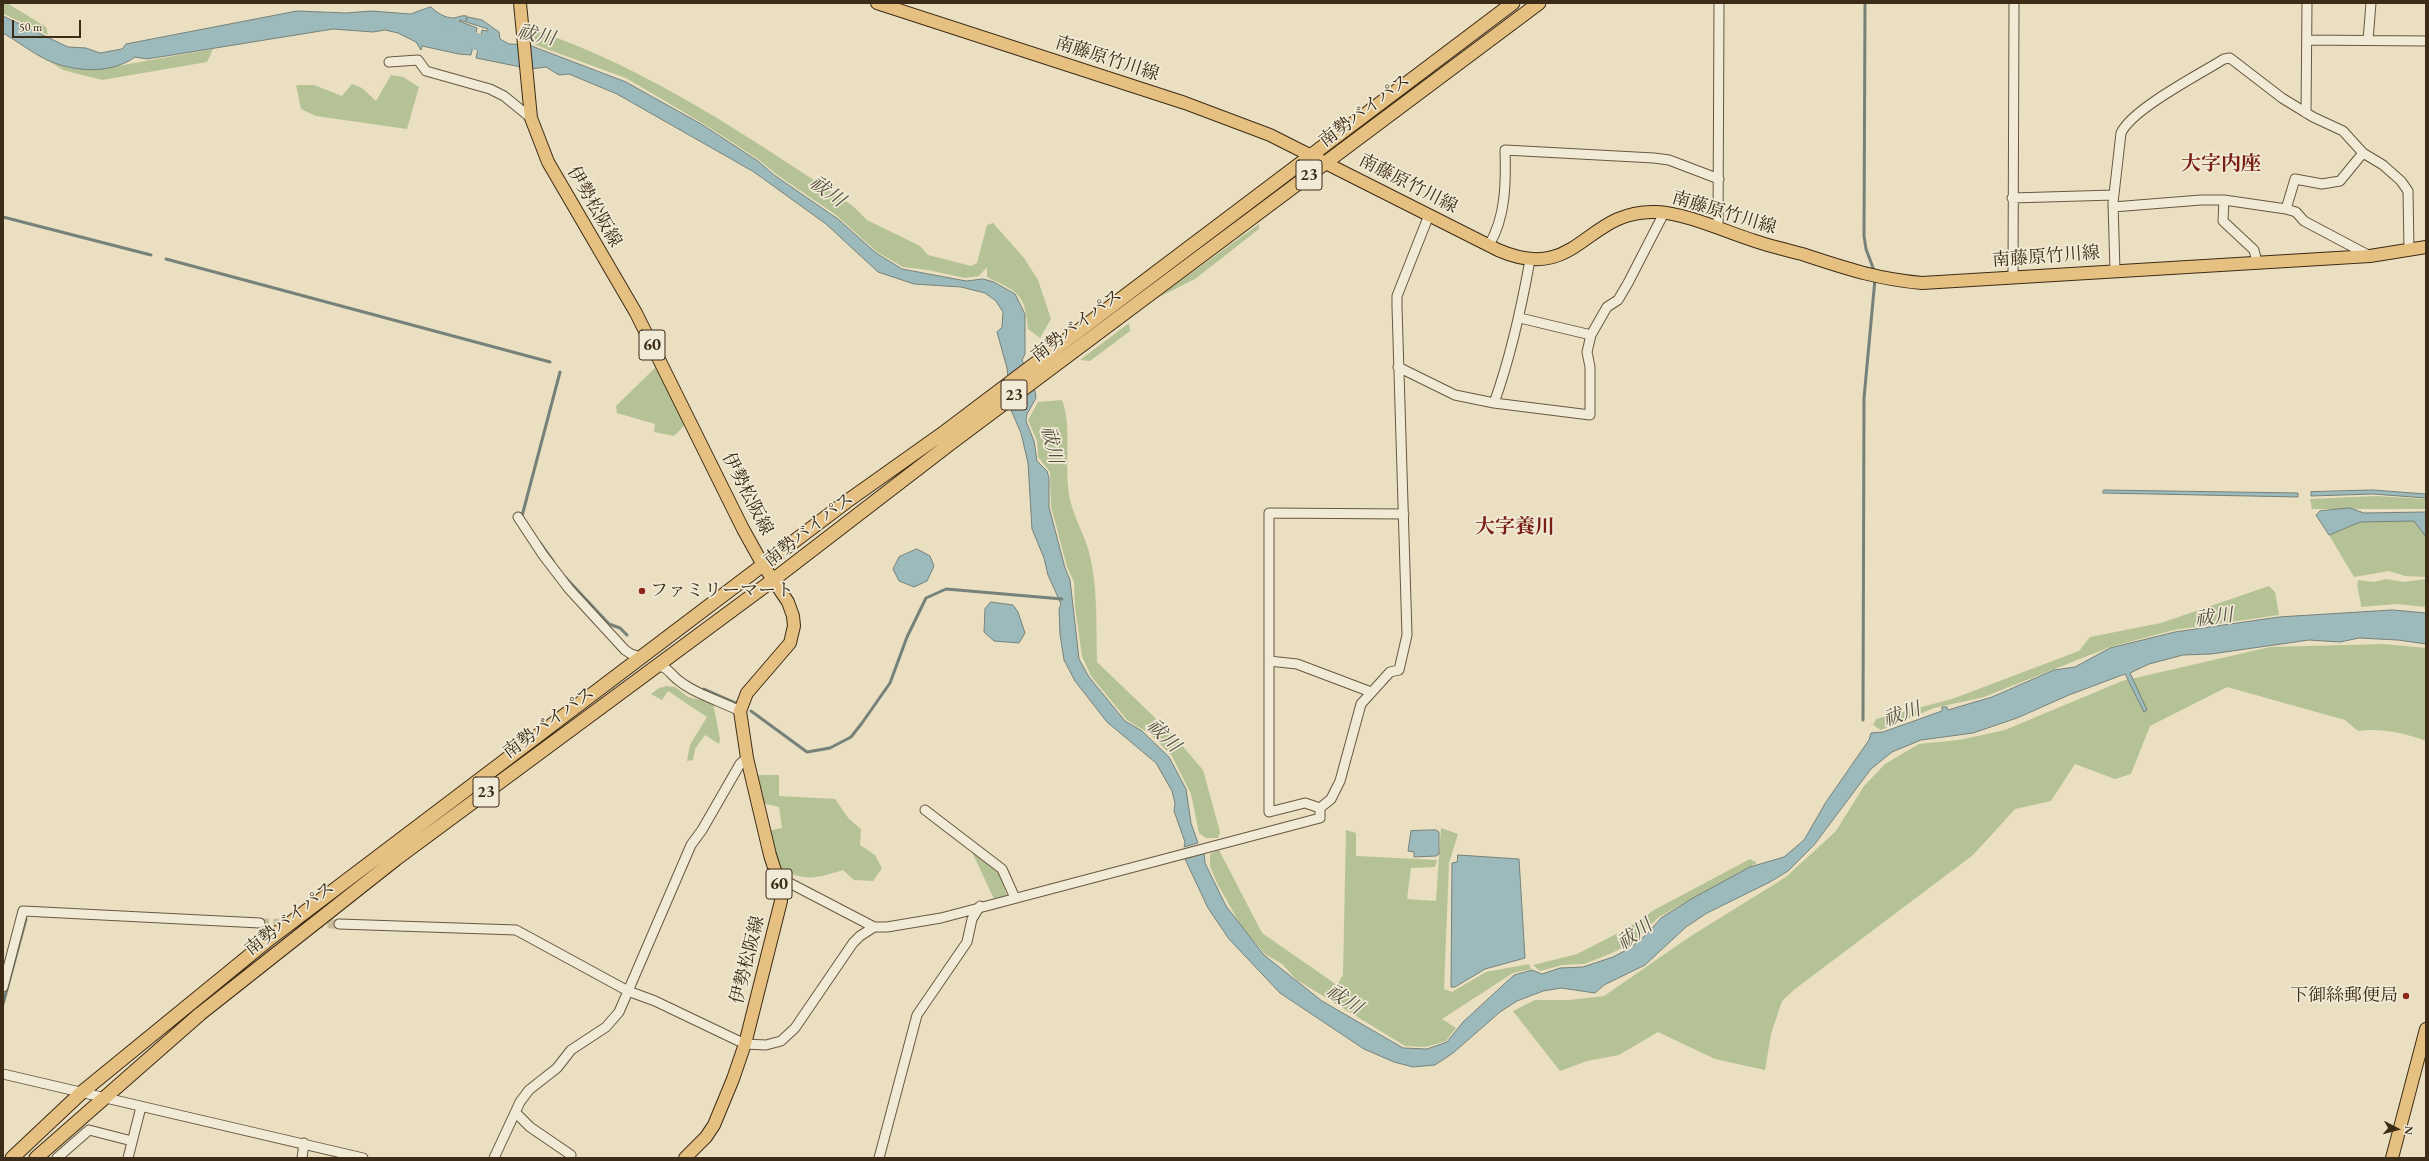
<!DOCTYPE html>
<meta charset="utf-8">
<style>
body{margin:0}
#map{position:relative;width:2429px;height:1161px;overflow:hidden;background:#eadfc0;font-family:"EB Garamond",serif}
canvas{display:block}
.frame{position:absolute;inset:0;border:4px solid #3c2b16;pointer-events:none}
.north{position:absolute;left:2377px;top:1109px;width:40px;height:40px;-webkit-text-stroke:3px #f1ead6;paint-order:stroke;rotate:96deg;font-size:11px;font-weight:700;line-height:16px;text-align:center;color:#3c2b16}
.north::after{content:'';display:block;margin:auto;width:14px;height:18px;background:#3c2b16;clip-path:polygon(50% 0,100% 100%,50% 72%,0 100%)}
.scale{position:absolute;left:12px;top:20px;width:69px;height:18px;box-sizing:border-box;border:2px solid #3c2b16;border-top:0;padding-left:5px;font-size:12px;line-height:14px;white-space:nowrap;color:#3c2b16;-webkit-text-stroke:3px #f1ead6;paint-order:stroke}
</style>
<div id="map">
<canvas width="2429" height="1161"></canvas>
<div class="frame"></div>
<div class="north">N</div>
<div class="scale">50 m</div>
</div>
<script>
const g = document.querySelector('canvas').getContext('2d');
g.lineJoin = 'round';
function fillPath(path, color) { g.fillStyle = color; g.fill(path, 'evenodd'); }
function stroke(path, color, width, dash) { g.strokeStyle = color; g.lineWidth = width; g.lineCap = dash ? 'butt' : 'round'; g.setLineDash(dash || []); g.stroke(path); }
function write(font, color, halo, rows, align = 'center') {
  g.font = font + ' "EB Garamond","Noto Serif JP",serif'; g.lineWidth = 3.5; g.setLineDash([]); g.textBaseline = 'middle'; g.strokeStyle = halo; g.fillStyle = color; for (const [text, x, y, turn = 0] of rows) {
    g.save(); g.translate(x, y); g.rotate((+turn || 0) * Math.PI / 180); g.textAlign = isNaN(turn) ? turn : align; if (halo) g.strokeText(text, 0, 0); g.fillText(text, 0, 0); g.restore();
  }
}
fillPath(new Path2D(`
 M3,3H7L46,27L48,35L4,14Z
 M532,29C649,68 750,138 853,206L867,220L920,246L928,255L971,266L977,263L987,225L993,223L1024,258L1038,280L1051,319L1040,338L1028,329C1025,293 1018,292 987,277V267L979,276L965,278L928,270L903,267L877,252L836,215L776,174L758,159L702,123L626,78L533,44Z
 M213,49L207,62L102,80L63,70L47,60L70,68L101,69Z
 M391,75L403,77L419,87L407,129L316,116L301,109L296,85H314L342,96L352,84L362,88L376,101Z
 M1259,224V229L1195,279L1157,298Z
 M1129,323L1130,331L1090,361L1080,360Z
 M657,366L686,424L674,436L654,432L655,424L617,413L616,406Z
 M1062,400C1073,429 1063,468 1070,499C1074,519 1086,537 1090,556C1098,590 1096,627 1097,662L1173,735L1203,770L1220,832L1218,838H1206L1199,833L1191,794L1172,756L1150,734L1127,720L1091,676L1082,656L1075,607L1074,582L1067,567L1051,506L1050,472L1038,457L1037,441L1028,420L1038,402Z
 M2376,496L2426,499V509H2312L2310,499Z
 M2415,521L2426,537V577L2405,576L2389,571L2354,577L2329,535L2360,522Z
 M2386,579L2404,582L2426,579V607L2397,604L2361,607C2361,598 2356,589 2358,580L2374,582Z
 M2269,586L2275,592L2279,615L2174,630L2110,647L1984,697L1934,708L1881,730L1873,725L1876,719L1952,699L2079,651L2090,637L2161,623Z
 M2384,644L2426,648V741C2405,733 2380,728 2358,731L2345,720L2227,687L2150,726L2131,774L2115,779L2075,764L2051,801L2015,809L1973,855L1795,989L1782,1001L1771,1034L1765,1070L1715,1059L1658,1032L1619,1055L1587,1061L1560,1071L1513,1011L1535,1000H1569L1604,996L1691,936L1786,877L1836,831L1864,786L1885,764L1919,744L1959,740L2005,730L2122,681L2270,647Z
 M667,686L675,687L688,697L713,703L720,739L719,744L705,735L695,749L693,760L687,761L690,745L707,717L668,691L662,700L651,694L659,688Z
 M755,775H779V796L835,799L849,819L861,829L860,845L875,855L882,868L873,881L854,880L843,870C814,879 808,881 778,869L767,831L782,828L779,807L762,803Z
 M1441,828L1458,834L1449,863L1444,989L1452,992L1486,972L1529,964L1531,969L1513,973L1442,1019L1456,1028L1446,1041L1426,1047L1405,1046L1297,980L1282,964L1265,954L1241,926L1217,883L1210,866V854L1219,850L1262,933L1337,985L1343,975L1346,830L1356,833V856L1437,860L1435,867L1411,868L1407,899L1436,901Z
 M972,852L999,872L1007,896L994,899Z
 M1750,859L1757,863L1659,917L1632,943L1612,953L1584,964L1562,965L1540,971L1533,965L1577,954L1628,928L1654,910Z`), '#b4c295');
const water = new Path2D(`
 M431,7C437,13 445,18 454,18C459,17 461,15 467,16L466,21L468,17L482,20L499,32L500,39L509,44L529,45L626,82L701,124L758,161L774,175L838,219L876,253L902,269L966,281L983,279L994,282L1015,294L1025,314V354L1022,360L1035,391L1036,398L1027,414L1026,421L1034,441L1037,461L1047,471L1049,478V507L1065,568L1070,580L1079,659L1089,677L1125,721L1142,731L1169,757L1186,789L1191,823L1198,843L1184,847L1185,842L1174,811L1175,803L1172,791L1156,763L1107,722L1075,681L1064,660L1060,634L1059,609L1061,604L1048,575L1044,558L1032,529L1028,463L1021,433L1011,410L1007,368L997,332L1002,327L1003,312L996,301L985,293L961,287L914,284L878,272L826,224L754,172L617,94L569,74L559,75L546,67L531,69L476,58L482,30L487,31L488,29L460,20L459,21L477,28L471,55L459,54L422,46L421,50L416,42L398,33L385,30L373,32L333,29L147,59L135,57C110,75 72,72 45,59C31,52 17,41 3,33V16L68,47L86,48L100,53L122,49L126,44L297,11L346,13L371,11L410,14Z
 M2104,490L2298,493V497L2103,493Z
 M2373,490L2426,494V498L2373,494L2311,496V492Z
 M2350,508L2364,513L2426,512V537L2414,521L2360,522L2329,535L2316,515L2320,511Z
 M917,549L930,556L934,566L927,581L914,587L899,581L893,569L899,557Z
 M991,602L1013,605L1018,612L1025,633L1019,643L994,641L984,632L985,609Z
 M2393,610L2426,613V644L2398,640L2359,638L2340,642L2309,640L2211,654L2183,655L2149,664L2130,673L2147,710L2144,712L2125,674L2069,695L2017,718L1973,733L1921,740L1892,752L1871,769L1814,845L1788,871L1770,882L1707,913L1686,927L1645,965L1604,985L1595,993L1561,988L1543,991L1517,1001L1500,1012L1453,1053L1435,1065L1413,1067L1394,1062L1364,1049L1280,993L1229,939L1208,908L1185,859L1204,853L1205,863L1226,906L1264,955L1322,1001L1403,1048L1427,1049L1447,1042L1463,1022L1514,975L1532,970L1542,974L1560,968L1583,967L1613,957L1630,948L1647,934L1661,918L1693,898L1750,867L1784,857L1804,840L1826,802L1869,740L1871,733L1883,732L1942,711V707H1947L1948,710L1992,697L2054,670L2075,667L2110,648L2175,632L2279,617Z
 M1436,830L1439,832V854L1436,856L1414,857V852L1408,851L1411,831Z
 M1458,855L1519,859L1525,958L1485,969L1455,987H1451L1452,863L1457,862Z`);
fillPath(water, '#9cbabc');
stroke(water, '#76817a', 1);
stroke(new Path2D(`
 M1865,3L1864,236L1866,249L1875,273
 M3,217L151,255
 M166,259L550,362
 M523,518L522,516L560,372
 M540,543L553,561
 M565,577L609,624L620,628L627,635
 M704,689L738,704
 M751,711L807,752L830,748L851,737L862,723L890,683L907,637L926,598L946,589L1062,599
 M1863,720L1864,398L1875,279
 M3,1004L26,919`), '#76817a', 3);
stroke(new Path2D(`
 M452,33L501,50`), '#9cbabc', 17);
stroke(new Path2D(`
 M260,923L339,924`), '#c7bb9e', 9, [9, 4.5]);
const minor = new Path2D(`
 M2307,40L2426,41
 M2368,40L2371,3
 M389,62L418,60L426,71L490,89L504,96L531,118
 M2306,113L2307,3
 M2012,198L2114,195
 M2113,207L2201,200H2224
 M2286,209L2295,179L2322,184L2340,181L2363,153
 M1718,228L1719,3
 M1489,245C1506,217 1506,181 1505,150L1654,158L1669,160L1719,179
 M2257,262L2254,250L2223,221L2224,200L2286,209L2296,212L2304,221L2370,256
 M2115,271L2113,203L2121,133C2132,109 2200,74 2224,59L2230,58L2282,98L2313,117L2343,131L2363,153L2383,165L2401,181L2408,191L2409,250
 M2013,277L2014,3
 M1520,318L1591,335
 M1398,367L1455,395L1494,403C1511,356 1521,310 1530,260
 M1494,403L1590,415V367L1587,352L1591,335L1607,307L1618,300L1628,283L1664,213
 M518,517L543,555L569,589L625,650L631,654L641,657
 M1269,661L1297,664L1371,692
 M658,666C668,667 670,674 678,680C695,694 720,701 740,711
 M1320,808L1305,803L1269,812V513L1404,514
 M925,810L1002,869L1015,898
 M778,877L874,927
 M339,924L516,930L628,991L655,1001L745,1044L766,1045L781,1041L795,1028L853,943L860,936L874,927H887L941,918L1320,818V808L1331,799L1340,781L1361,704L1390,672L1399,670L1407,635L1397,307V296L1429,215
 M3,987L23,911L260,923
 M3,1074L363,1158
 M516,1113L530,1127L571,1155L570,1158
 M57,1158L89,1130L132,1141
 M128,1158L141,1107
 M302,1158L304,1143
 M494,1158L520,1102L529,1090L557,1068L571,1050L606,1027L619,1012L691,845L702,830L740,764L747,758
 M879,1158L917,1015L967,942L972,919L980,906`);
const major = new Path2D(`
 M520,3L531,118L548,162L636,313L743,529L763,565L788,602L793,616L794,626L790,643L747,693L740,711L747,758L770,855L779,883L781,901L745,1044L733,1079L714,1125L706,1137L685,1158
 M877,3L1185,103L1270,135L1498,250C1578,285 1585,209 1656,212C1686,213 1726,232 1755,241C1770,246 1786,250 1802,254C1845,268 1876,279 1922,283L2370,256L2426,247
 M2392,1158L2426,1029`);
const highway = new Path2D(`
 M12,1158L81,1093L272,937L846,502L946,431L1513,3
 M36,1158L200,1014L396,859L773,580L951,443L1539,3`);
stroke(minor, '#685840', 11);
stroke(major, '#3c2b16', 14);
stroke(highway, '#3c2b16', 15);
stroke(minor, '#f1ead6', 9);
stroke(major, '#e5c080', 12);
stroke(highway, '#e5c080', 13);
for (const [x, y, r, color] of [
 [642,591,4,"#8f2418"],
 [2406,996,4,"#8f2418"]
]) { const dot = new Path2D(); dot.arc(x, y, r, 0, 2 * Math.PI); g.fillStyle = color; g.fill(dot); stroke(dot, '#f1ead6', 1.5); }
for (const [x, y, w] of [
 [1309,175,26],
 [652,345,26],
 [1014,395,26],
 [486,792,26],
 [779,884,26]
]) { const box = new Path2D(); box.roundRect(x - w / 2, y - 15, w, 30, 3); g.fillStyle = '#f1ead6'; g.fill(box); stroke(box, '#3c2b16', 1); }
write('bold 17px', '#3c2b16', null, [
 ["23",1309,175],
 ["60",652,345],
 ["23",1014,395],
 ["23",486,792],
 ["60",779,884]
]);
write('18px', '#3c2b16', '#f1ead6', [
 ["南藤原竹川線",1107,59,18],
 ["南勢バイパス",1365,111,-37],
 ["南藤原竹川線",1408,184,27],
 ["伊勢松阪線",594,207,60],
 ["南藤原竹川線",1724,213,17],
 ["南藤原竹川線",2046,257,-4],
 ["南勢バイパス",1077,326,-37],
 ["伊勢松阪線",747,494,63],
 ["南勢バイパス",809,530,-38],
 ["南勢バイパス",549,723,-36],
 ["南勢バイパス",290,919,-38],
 ["伊勢松阪線",748,960,-76]
]);
write('18px', '#3c2b16', '#f1ead6', [
 ["ファミリーマート",650,591],
 ["下御絲郵便局",2398,996,"right"]
], 'left');
write('italic 19px', '#544f40', '#f1ead6', [
 ["祓川",536,36,12],
 ["祓川",827,192,36],
 ["祓川",1051,445,76],
 ["祓川",2214,618,-7],
 ["祓川",1902,715,-19],
 ["祓川",1163,736,44],
 ["祓川",1635,935,-36],
 ["祓川",1344,1000,33]
]);
write('bold 20px', '#7a1f14', '#f1ead6', [
 ["大字内座",2221,165],
 ["大字養川",1515,528]
]);
</script>
